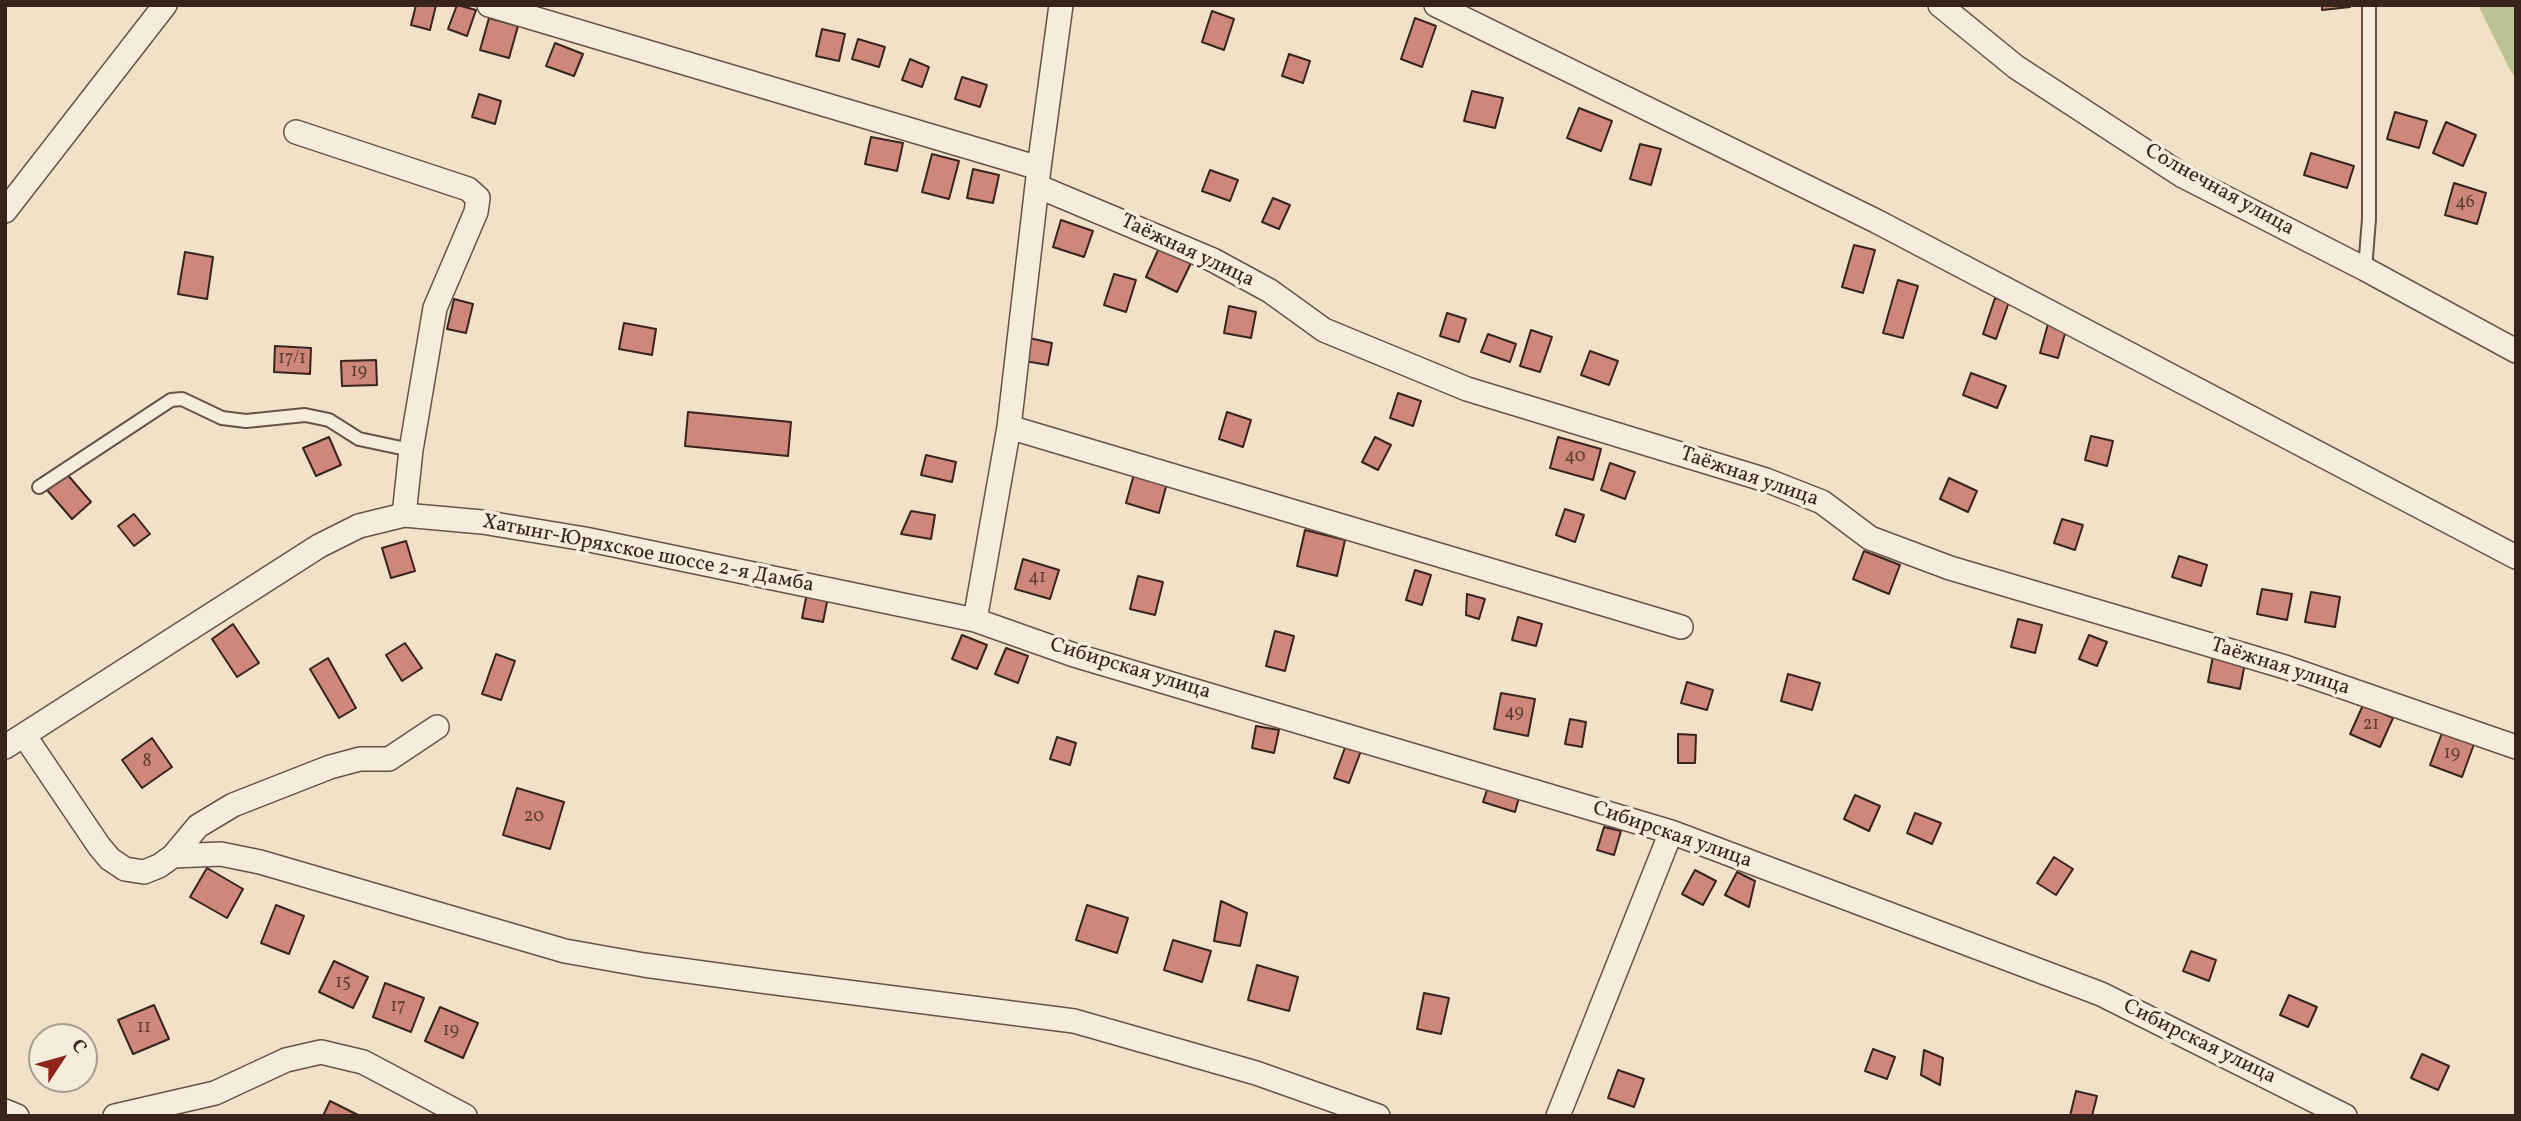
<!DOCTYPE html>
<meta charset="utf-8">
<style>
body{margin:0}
#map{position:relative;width:2521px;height:1121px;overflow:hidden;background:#f0e1c8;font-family:Vollkorn,serif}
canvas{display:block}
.frame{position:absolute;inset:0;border:7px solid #38241c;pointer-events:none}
.north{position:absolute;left:28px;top:1023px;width:70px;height:70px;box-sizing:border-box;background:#f5ecdb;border:2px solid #a99c8f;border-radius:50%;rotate:54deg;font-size:19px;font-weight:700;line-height:28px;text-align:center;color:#38241c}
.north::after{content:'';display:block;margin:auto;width:24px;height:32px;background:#8f2418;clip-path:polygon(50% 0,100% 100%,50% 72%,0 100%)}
</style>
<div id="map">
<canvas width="2521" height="1121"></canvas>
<div class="frame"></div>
<div class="north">С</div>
</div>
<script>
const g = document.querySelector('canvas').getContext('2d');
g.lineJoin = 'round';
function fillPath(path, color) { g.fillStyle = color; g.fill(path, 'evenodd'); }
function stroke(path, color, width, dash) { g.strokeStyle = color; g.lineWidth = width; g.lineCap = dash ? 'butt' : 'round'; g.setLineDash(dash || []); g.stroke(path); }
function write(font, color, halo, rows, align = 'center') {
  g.font = font + ' Vollkorn,serif'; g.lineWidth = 7; g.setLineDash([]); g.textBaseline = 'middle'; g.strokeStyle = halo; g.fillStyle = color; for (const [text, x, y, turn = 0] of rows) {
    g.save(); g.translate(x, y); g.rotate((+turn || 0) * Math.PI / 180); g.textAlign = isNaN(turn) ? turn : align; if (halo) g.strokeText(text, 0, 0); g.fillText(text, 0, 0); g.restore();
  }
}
fillPath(new Path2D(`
 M2478,5H2516V79L2510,70Z`), '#bbc295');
const building = new Path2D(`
 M416,5H436L430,30L411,25Z
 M457,5L476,10L467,36L448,29Z
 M2322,5H2349L2350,7L2322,10Z
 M1212,11L1234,19L1224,50L1202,42Z
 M489,18L518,26L509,58L480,50Z
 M1415,18L1436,26L1422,67L1401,59Z
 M822,29L845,34L839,61L816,56Z
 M858,39L885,47L879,67L852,59Z
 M555,43L583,54L574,76L546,66Z
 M1289,54L1310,61L1303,83L1282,76Z
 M910,59L929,67L922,87L902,80Z
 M962,77L987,85L980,107L955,99Z
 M1472,91L1503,98L1495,128L1464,121Z
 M479,94L501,101L495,124L472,117Z
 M1579,108L1612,121L1601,151L1567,138Z
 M2395,112L2427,121L2419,148L2387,139Z
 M2446,122L2476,135L2463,166L2433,153Z
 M871,137L903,143L897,171L865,164Z
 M1640,144L1661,149L1651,185L1630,179Z
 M2311,153L2354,166L2347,188L2304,175Z
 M932,154L959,161L949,199L922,192Z
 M973,169L999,175L993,203L967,198Z
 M1210,170L1238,180L1230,201L1202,191Z
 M2454,183L2486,193L2477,224L2445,215Z
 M1273,198L1290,205L1279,229L1262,222Z
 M1061,220L1093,231L1084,257L1053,247Z
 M1854,245L1875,250L1863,293L1842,287Z
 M1159,248L1191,263L1177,292L1146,277Z
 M185,252L213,257L207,299L178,294Z
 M1114,274L1136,280L1126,312L1104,305Z
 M1898,280L1918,286L1903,338L1883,333Z
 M1995,298L2009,302L1996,339L1983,334Z
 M454,299L473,304L466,333L447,329Z
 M1229,306L1256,312L1251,338L1224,333Z
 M1447,313L1466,319L1459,342L1440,336Z
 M624,323L656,329L652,355L619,349Z
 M2048,324L2066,330L2058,358L2040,353Z
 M1531,330L1552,337L1540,372L1520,366Z
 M1488,334L1516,344L1510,362L1481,352Z
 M1029,338L1052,343L1048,365L1025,361Z
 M275,346L311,348L310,374L274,372Z
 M1590,351L1618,361L1609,385L1581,375Z
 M376,360L377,385L342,386L341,361Z
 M1971,373L2006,386L1997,408L1963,395Z
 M1398,393L1421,401L1413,426L1390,418Z
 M688,412L791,422L788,456L685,446Z
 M1227,412L1251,420L1243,447L1219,439Z
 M2091,436L2113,441L2107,466L2085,460Z
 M329,437L341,465L316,476L303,448Z
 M1375,437L1391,445L1378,470L1362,462Z
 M1558,437L1601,449L1593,480L1550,468Z
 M926,455L956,462L952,482L921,475Z
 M1610,463L1635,472L1625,499L1601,490Z
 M66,473L91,502L72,519L47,490Z
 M1134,474L1167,483L1159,513L1126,503Z
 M1949,478L1977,491L1968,512L1940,499Z
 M1565,509L1584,515L1575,542L1556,535Z
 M911,511L935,515L931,539L901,534Z
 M134,514L150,534L134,546L118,526Z
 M2062,519L2083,525L2075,550L2054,543Z
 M1305,530L1345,540L1337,576L1297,566Z
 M406,541L415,571L391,578L382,548Z
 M1864,551L1900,565L1889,594L1853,579Z
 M2179,556L2207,565L2201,586L2172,577Z
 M1023,559L1059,570L1050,599L1015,589Z
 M1415,570L1431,575L1422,605L1406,600Z
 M1138,576L1163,582L1155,615L1130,609Z
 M2262,589L2292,594L2287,620L2257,614Z
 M2311,592L2340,597L2335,627L2305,622Z
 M807,593L828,597L823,622L802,618Z
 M1467,594L1485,599L1479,619L1466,615Z
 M1518,617L1542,624L1536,646L1512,640Z
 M2018,619L2042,625L2035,653L2011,647Z
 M233,624L259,663L237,677L212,639Z
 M1275,631L1294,636L1285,671L1266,666Z
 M962,635L987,645L977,669L952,659Z
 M2089,635L2107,642L2097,666L2079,659Z
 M405,643L422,668L402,681L386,655Z
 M1006,648L1028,656L1018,683L995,674Z
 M496,654L515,661L501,700L482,694Z
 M2213,656L2245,663L2240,689L2208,682Z
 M328,658L356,708L339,718L310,669Z
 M1788,674L1820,683L1812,710L1781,701Z
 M1687,682L1713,690L1707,710L1681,703Z
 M1501,693L1535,699L1528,736L1494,729Z
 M2363,705L2393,718L2380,747L2350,734Z
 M1570,719L1586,722L1582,747L1565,744Z
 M1256,726L1279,730L1274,753L1252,748Z
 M2442,733L2474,744L2462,777L2430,765Z
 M1678,734L1696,735L1695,763H1678Z
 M1057,737L1076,743L1070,765L1050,759Z
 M152,738L172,767L142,788L122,760Z
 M1346,745L1361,751L1349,783L1334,778Z
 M1489,784L1520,794L1515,812L1483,802Z
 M517,788L564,802L550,849L503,835Z
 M1855,795L1880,806L1869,831L1844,819Z
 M1915,813L1941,823L1932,844L1907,833Z
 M1604,827L1621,831L1614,855L1597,850Z
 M2054,857L2073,869L2056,895L2037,883Z
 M207,868L243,889L227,918L190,897Z
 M1695,870L1716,881L1703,905L1682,894Z
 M1737,872L1755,881L1749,907L1725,895Z
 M1221,901L1247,913L1240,946L1214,941Z
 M276,905L304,916L289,954L261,943Z
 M1087,905L1128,918L1117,953L1076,940Z
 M1173,940L1211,951L1202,982L1164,970Z
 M2191,951L2216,960L2209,981L2183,971Z
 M334,961L368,977L353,1008L319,992Z
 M1257,965L1298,977L1289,1011L1248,1000Z
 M385,983L424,998L411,1032L373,1017Z
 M1424,993L1449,998L1441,1034L1417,1029Z
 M2289,995L2317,1007L2308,1027L2280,1015Z
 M154,1005L169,1039L133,1054L118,1020Z
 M440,1007L478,1023L463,1058L425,1041Z
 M1873,1049L1895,1057L1887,1079L1865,1071Z
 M1924,1050L1943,1058L1940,1085L1921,1075Z
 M2422,1054L2449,1066L2438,1090L2411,1078Z
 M1618,1070L1644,1079L1634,1107L1608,1098Z
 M2076,1091L2097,1096L2092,1116H2070Z
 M330,1101L360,1116H323Z`);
fillPath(building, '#ce877b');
stroke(building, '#38241c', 2);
const service = new Path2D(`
 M2365,269L2369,219V5
 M39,487L171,400L182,399L222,418L246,421L305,415L329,420L359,439L411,450`);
const minor = new Path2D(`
 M489,5L1039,168
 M1436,5L1876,221L2516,557
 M1940,5L2016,67L2183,176L2365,269L2516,351
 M296,132L468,189L478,198L476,212L435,308L411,450L404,515
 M1037,186L1213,260L1270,291L1324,330L1467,389L1766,480L1822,502L1870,538L1950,568L2285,667L2516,747
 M5,211L165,5
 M1009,427L1681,627
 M975,620L1009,427L1039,168L1061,5
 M24,735L99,846L110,859L125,869L144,872L159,866L173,856L221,854L260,862L565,951L644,965L761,981L1074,1021L1256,1073L1378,1116
 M5,747L319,546L359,526L404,515L482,522L585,539L975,620L1074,655L1671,832L2101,994L2345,1116
 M173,856L198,826L233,805L330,767L360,759H389L437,727
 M5,1111L17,1116
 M115,1116L215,1093L286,1060L321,1052L363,1062L465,1116
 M1558,1116L1671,832`);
stroke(service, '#665347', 16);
stroke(minor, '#665347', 26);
stroke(service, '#f5ecdb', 12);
stroke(minor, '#f5ecdb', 23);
write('18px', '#5e3d34', null, [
 ["46",2465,204],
 ["17/1",292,360],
 ["19",359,373],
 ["40",1575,458],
 ["41",1037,579],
 ["49",1514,714],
 ["21",2371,726],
 ["19",2452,755],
 ["8",147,763],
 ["20",534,818],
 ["15",343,984],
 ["17",398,1008],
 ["11",144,1029],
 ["19",451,1032]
]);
write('21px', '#38241c', '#f5ecdb', [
 ["Солнечная улица",2219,191,29],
 ["Таёжная улица",1187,252,25],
 ["Таёжная улица",1749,478,19],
 ["Хатынг-Юряхское шоссе 2-я Дамба",648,555,11],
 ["Таёжная улица",2280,668,18],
 ["Сибирская улица",1130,670,17],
 ["Сибирская улица",1672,836,19],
 ["Сибирская улица",2199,1043,26]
]);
</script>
